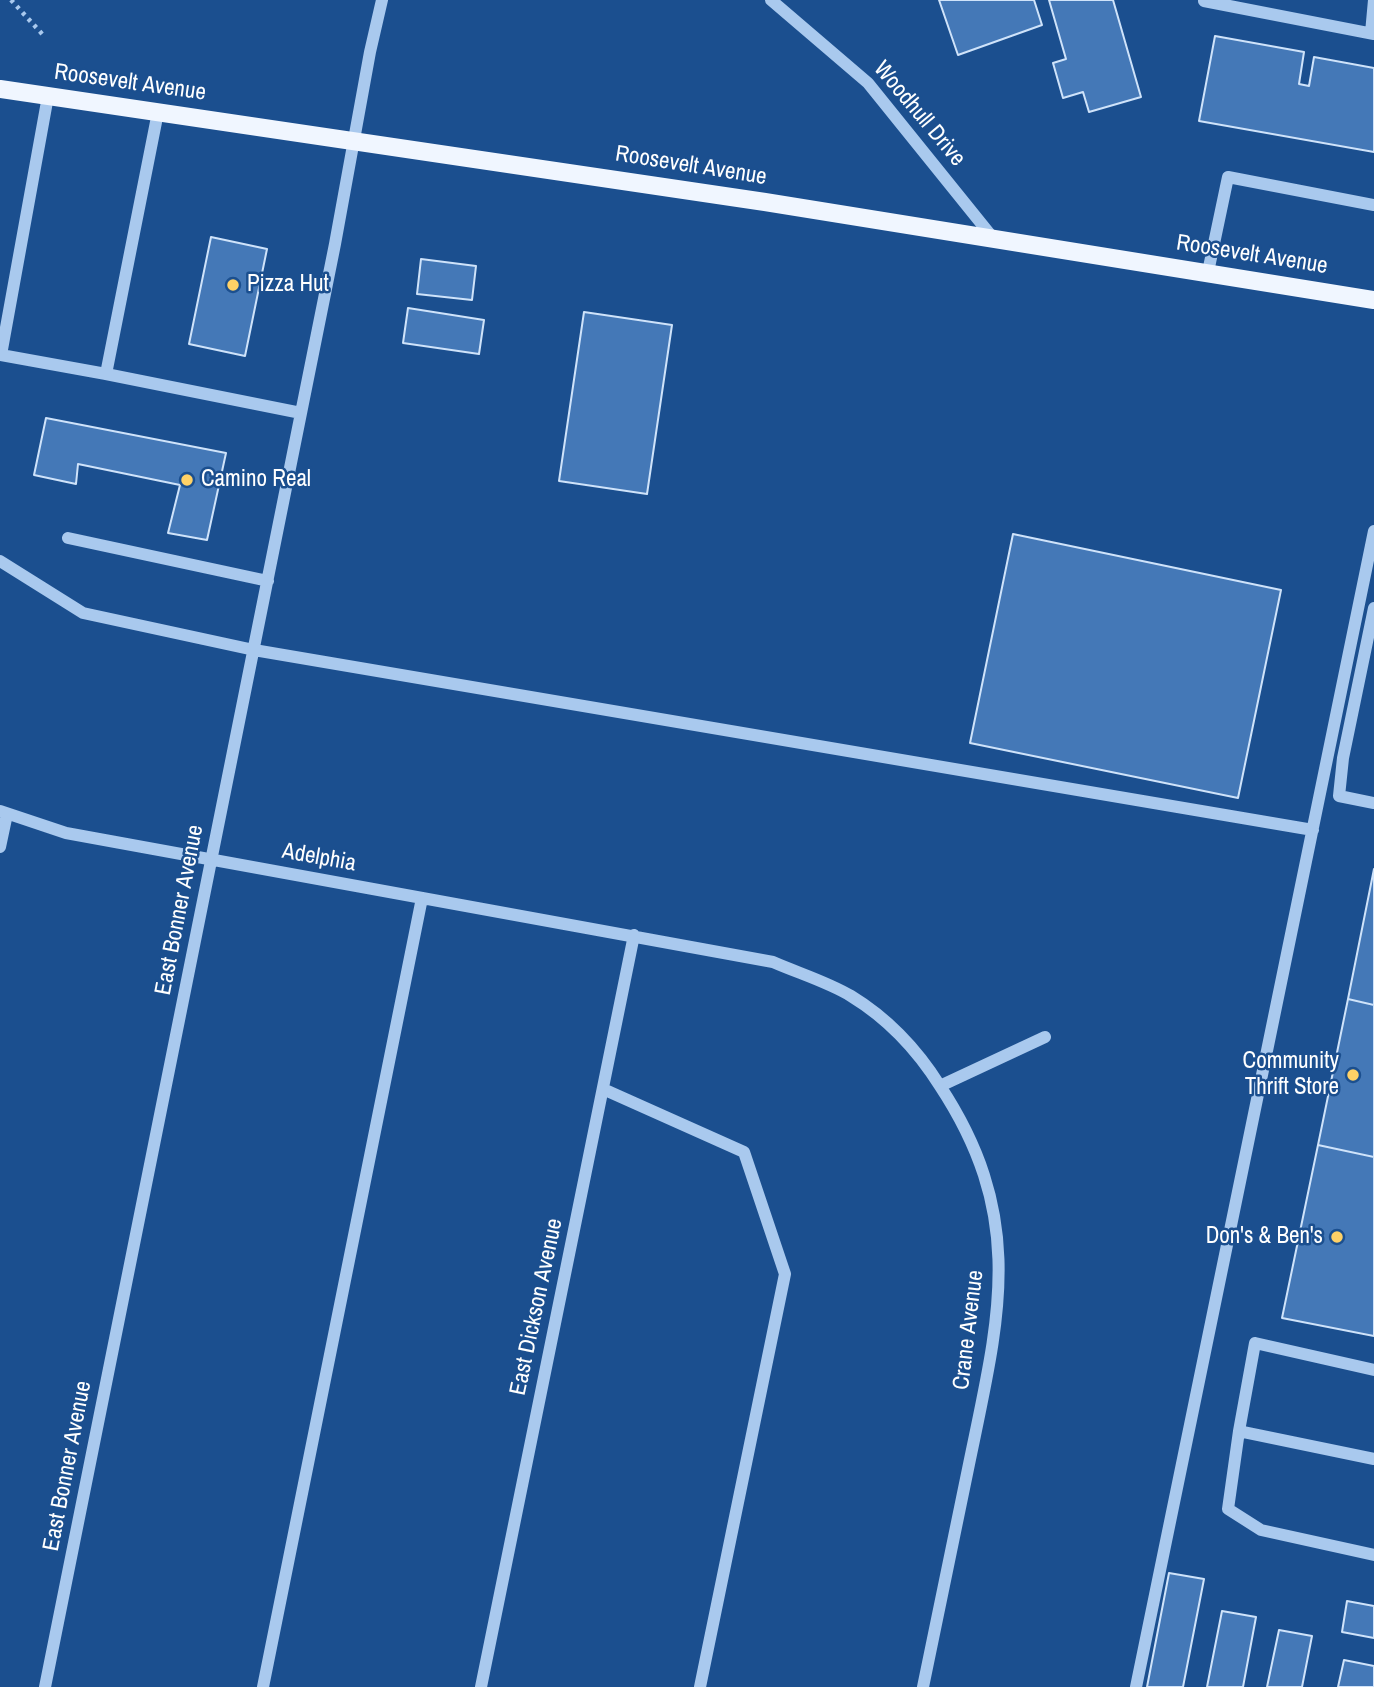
<!DOCTYPE html>
<style>
body{margin:0}
canvas{display:block;background:#1b4f8f}
</style>
<canvas width="1374" height="1687"></canvas>
<script>
const g = document.querySelector('canvas').getContext('2d');
g.lineJoin = 'round';
function fillPath(path, color) { g.fillStyle = color; g.fill(path, 'evenodd'); }
function stroke(path, color, width, dash) { g.strokeStyle = color; g.lineWidth = width; g.lineCap = dash ? 'butt' : 'round'; g.setLineDash(dash || []); g.stroke(path); }
function write(font, color, halo, rows, align = 'center') {
  g.font = font + ' "Archivo Narrow",sans-serif'; g.lineWidth = 5; g.setLineDash([]); g.textBaseline = 'middle'; g.strokeStyle = halo; g.fillStyle = color; for (const [text, x, y, turn = 0] of rows) {
    g.save(); g.translate(x, y); g.rotate((+turn || 0) * Math.PI / 180); g.textAlign = isNaN(turn) ? turn : align; if (halo) g.strokeText(text, 0, 0); g.fillText(text, 0, 0); g.restore();
  }
}
const building = new Path2D(`
 M939,0H1034L1042,25L958,55Z
 M1049,0H1113L1141,97L1089,112L1083,92L1063,98L1053,63L1066,59Z
 M1215,36L1304,52L1299,84L1309,86L1314,57L1374,68V152L1199,121Z
 M211,237L267,249L245,356L189,344Z
 M421,259L476,266L472,300L417,294Z
 M408,308L484,320L479,354L403,343Z
 M584,312L672,325L647,494L559,481Z
 M46,418L226,453L207,540L168,533L180,485L78,464L76,484L34,475Z
 M1013,534L1281,590L1238,798L970,743Z
 M1374,869V1005L1348,999Z
 M1348,999L1374,1005V1157L1318,1145Z
 M1318,1145L1374,1157V1336L1282,1318Z
 M1169,1573L1204,1579L1183,1687H1147Z
 M1347,1601L1374,1606V1638L1342,1632Z
 M1222,1611L1256,1617L1243,1687H1207Z
 M1279,1630L1312,1636L1302,1687H1267Z
 M1344,1660L1374,1666V1687H1338Z`);
fillPath(building, '#4478b7');
stroke(building, '#cfe3fa', 2);
stroke(new Path2D(`
 M11,0L44,36`), '#a9c9ee', 4.5, [3.5, 5]);
stroke(new Path2D(`
 M771,0L868,83L993,238
 M1204,1L1374,34
 M1371,33L1374,0
 M48,96L1,355L106,374
 M158,112L106,374L301,413
 M1208,272L1228,177L1374,205
 M68,538L268,581
 M0,561L83,613L254,650L1313,830
 M1374,608L1343,758L1339,796L1374,803
 M0,811L66,833L773,962C798,973 828,982 851,996C887,1018 918,1051 940,1086C1029,1221 998,1322 968,1469C953,1541 938,1614 923,1687
 M0,847L7,814
 M940,1086L1045,1037
 M603,1089L744,1152L785,1274L700,1687
 M1239,1431L1255,1343L1374,1370
 M1374,1459L1239,1431L1228,1509L1261,1530L1374,1555
 M45,1687L335,244L370,52L382,0
 M263,1687L422,898
 M481,1687L634,935
 M1136,1687L1374,531`), '#a9c9ee', 12);
stroke(new Path2D(`
 M0,89L765,202L1374,300`), '#f0f6ff', 18);
for (const [x, y, r, color] of [
 [233,285,7,"#ffd166"],
 [187,480,7,"#ffd166"],
 [1353,1075,7,"#ffd166"],
 [1337,1237,7,"#ffd166"]
]) { const dot = new Path2D(); dot.arc(x, y, r, 0, 2 * Math.PI); g.fillStyle = color; g.fill(dot); stroke(dot, '#1b4f8f', 2.5); }
write('23px', '#fff', '#1b4f8f', [
 ["Roosevelt Avenue",130,83,8],
 ["Woodhull Drive",919,114,50],
 ["Roosevelt Avenue",691,166,9],
 ["Roosevelt Avenue",1252,255,9],
 ["Adelphia",319,858,10],
 ["East Bonner Avenue",180,910,-79],
 ["East Dickson Avenue",537,1307,-78],
 ["Crane Avenue",969,1330,-83],
 ["East Bonner Avenue",68,1466,-79]
]);
write('23px', '#fff', '#1b4f8f', [
 ["Pizza Hut",247,285],
 ["Camino Real",201,480],
 ["Community",1339,1062,"right"],
 ["Thrift Store",1339,1088,"right"],
 ["Don's & Ben's",1323,1237,"right"]
], 'left');
</script>
